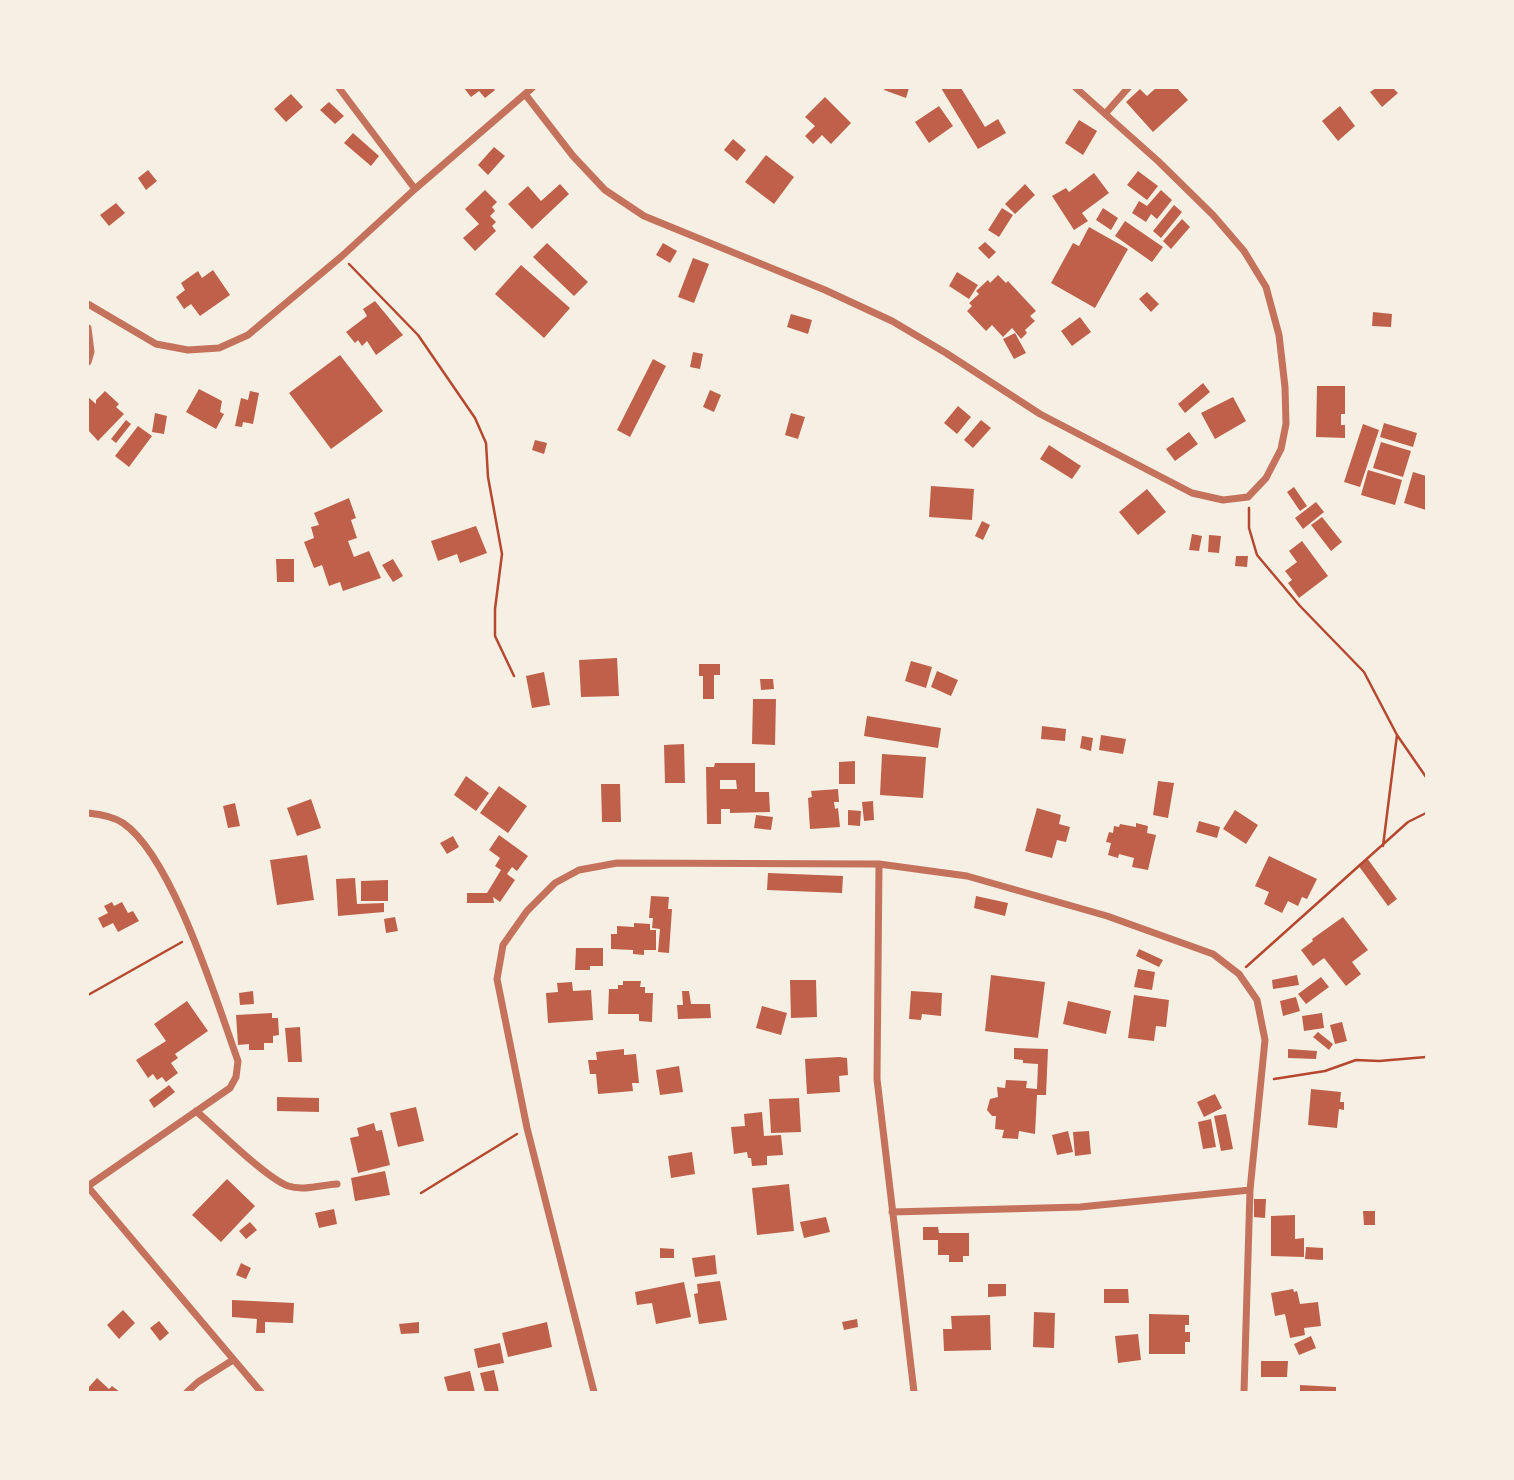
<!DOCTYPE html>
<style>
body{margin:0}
#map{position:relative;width:1514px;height:1480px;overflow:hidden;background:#f6efe4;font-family:"Sofia Sans Condensed",sans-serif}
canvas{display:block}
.frame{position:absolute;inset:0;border:89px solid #f6efe4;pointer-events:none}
</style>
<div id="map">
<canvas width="1514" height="1480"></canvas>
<div class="frame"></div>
</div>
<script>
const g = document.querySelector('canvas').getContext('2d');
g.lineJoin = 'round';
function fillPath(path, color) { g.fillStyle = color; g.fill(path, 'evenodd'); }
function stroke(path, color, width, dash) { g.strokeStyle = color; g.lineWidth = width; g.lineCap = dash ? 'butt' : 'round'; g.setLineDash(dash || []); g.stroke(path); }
fillPath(new Path2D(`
 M464,88H493L495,90L485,98L479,91L471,97Z
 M885,88H909L906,98L884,90Z
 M941,88H961L985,127L998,119L1006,133L978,149Z
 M1156,88H1177L1188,100L1153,132L1126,102L1140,89L1147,96Z
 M1376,88H1393L1398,93L1382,107L1370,92Z
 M291,94L303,107L286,122L274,109Z
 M825,97L851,123L831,144L822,135L813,144L805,136L815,126L805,117Z
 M329,102L344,116L335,124L320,110Z
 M939,106L953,126L929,143L915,122Z
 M1340,106L1355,126L1338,141L1322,121Z
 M1079,120L1097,131L1083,155L1065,143Z
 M353,133L379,156L371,166L344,143Z
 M733,139L746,150L737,161L724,150Z
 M494,147L505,156L488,175L478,165Z
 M766,155L794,177L774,204L745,182Z
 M148,170L157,181L146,190L138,178Z
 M1138,171L1158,186L1147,200L1127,185Z
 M1094,173L1109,193L1082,213L1088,221L1074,230L1052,196L1066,188L1069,192Z
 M560,184L569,194L532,229L508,204L528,186L541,201Z
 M1025,184L1035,195L1015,214L1005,204Z
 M485,190L497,202L492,207L495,211L490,216L496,222L492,226L496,231L475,251L463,238L479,224L465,209Z
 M1161,190L1172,200L1157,219L1151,214L1146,222L1132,213L1139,201L1147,206Z
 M116,203L125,213L109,226L100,215Z
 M1174,205L1182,212L1161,238L1153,231Z
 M1002,208L1013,215L999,237L988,230Z
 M1103,208L1118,218L1111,230L1096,220Z
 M1182,219L1190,227L1171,249L1163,241Z
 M1125,221L1163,247L1152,262L1115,236Z
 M1089,227L1128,249L1095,308L1051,283L1073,243L1079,246Z
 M985,242L996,252L989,259L978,248Z
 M547,243L588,282L574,296L533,257Z
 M663,243L677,251L670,263L656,255Z
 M693,258L709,264L694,303L678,297Z
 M521,265L570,308L544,338L495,294Z
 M213,270L230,295L200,316L191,304L184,309L176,297L185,290L181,283L198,271L202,278Z
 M957,272L978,285L969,299L949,286Z
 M998,275L1006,283L1008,281L1036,311L1030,316L1035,321L1025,330L1027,333L1021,339L1012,328L1003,337L992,325L986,331L967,311L972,306L969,303L979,294L976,291L988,280L990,283Z
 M1147,292L1159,304L1151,312L1139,299Z
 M375,301L403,335L376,355L367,341L362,346L358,340L355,343L346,332L367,316L363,309Z
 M1373,312L1392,314L1391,327L1372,326Z
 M791,314L812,320L808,334L787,327Z
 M1080,317L1091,332L1072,346L1061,331Z
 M1015,333L1026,353L1014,359L1003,339Z
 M693,352L703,354L700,369L690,367Z
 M340,355L383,411L331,449L289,393Z
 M653,359L666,366L630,437L617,430Z
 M1203,383L1210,392L1185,413L1178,404Z
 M1317,386H1345V414H1341V425H1345V438L1316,437Z
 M199,389L222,401L220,412L224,414L216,429L186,412Z
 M710,390L721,395L714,412L703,407Z
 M105,391L119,404L116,407L124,414L98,441L88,430V397L96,404V400Z
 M250,391L259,393L253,424L243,422L242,427L235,426L241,398L248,400Z
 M1233,397L1246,421L1215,439L1201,413Z
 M958,406L971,417L957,434L944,423Z
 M155,413L167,416L164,434L152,432Z
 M791,413L805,417L798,439L785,435Z
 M126,420L131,424L116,443L111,439Z
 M981,420L991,428L973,448L964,440Z
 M1384,423L1417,433L1413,447L1380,437Z
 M1363,424L1379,430L1360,487L1344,482Z
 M138,426L152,436L129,467L115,456Z
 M1189,432L1198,444L1175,461L1166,449Z
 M535,440L547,443L544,454L532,450Z
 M1381,442L1411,451L1403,477L1373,468Z
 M1049,445L1081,466L1072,479L1040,459Z
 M1368,470L1402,480L1395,505L1361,495Z
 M1413,472L1426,476V510L1404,503Z
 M931,486L974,489L972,520L929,517Z
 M1294,487L1307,506L1300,511L1287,492Z
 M1147,489L1166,512L1138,535L1119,512Z
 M349,498L356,518L351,520L357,538L348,541L354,557L369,551L381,578L343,591L340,582L329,586L322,565L314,568L304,542L314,538L311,527L319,525L314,513Z
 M1316,502L1324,512L1303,529L1295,518Z
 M1322,517L1342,542L1331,551L1311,525Z
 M982,521L990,525L983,540L975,536Z
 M476,526L487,553L460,563L457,554L438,561L431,541Z
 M1192,534L1202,536L1199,551L1189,550Z
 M1209,535L1221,536L1219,553L1208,552Z
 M1302,541L1328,576L1299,598L1288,583L1292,580L1285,571L1297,562L1289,551Z
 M1236,556H1248L1247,567L1235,566Z
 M276,559H294V582H277Z
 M393,559L403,576L393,582L382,565Z
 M617,658L619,696L581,697L579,660Z
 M911,661L932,667L926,688L905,681Z
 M699,664H720V675H714V699H703V676H699Z
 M937,671L958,680L951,696L931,687Z
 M544,672L550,705L532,708L526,676Z
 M760,679H773L774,689L761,690Z
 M753,699H776L775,745L752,744Z
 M867,716L941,728L938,748L864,736Z
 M1042,726L1066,729L1065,741L1041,739Z
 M1101,735L1126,739L1123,754L1099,750Z
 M1082,736L1093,738L1091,751L1080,748Z
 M684,744L685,783H665L664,745Z
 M882,754L926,757L923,798L880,795Z
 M855,761V784H839V762Z
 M715,763H755V792H769L770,812L730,813V809H721V824H707L706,767H714ZM720,780H736L737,789H720Z
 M466,776L489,793L476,811L454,795Z
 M1158,781L1174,783L1168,818L1153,815Z
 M601,784H620L621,822H602Z
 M499,786L527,806L508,833L480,813Z
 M838,789L839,802H834L835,809L838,808L840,827L810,829L808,798L812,797L811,791Z
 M311,799L321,828L297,836L287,808Z
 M873,801L874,820L864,821L862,802Z
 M235,803L240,826L228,828L223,806Z
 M1037,808L1061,815L1059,824L1070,827L1066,842L1057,840L1052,858L1025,851Z
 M848,810L861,811L860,826L848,825Z
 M1235,810L1258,825L1246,844L1223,829Z
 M756,815L773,817L771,830L754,828Z
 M1199,821L1220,827L1217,838L1196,832Z
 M1136,823L1148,826L1147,833L1156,835L1148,870L1132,867L1134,858L1119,854L1118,858L1108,855L1111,843L1106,842L1109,832L1113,833L1114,826L1119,827L1120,824L1136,827Z
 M499,835L528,856L517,871L512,867L507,874L515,880L500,902L493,897L494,903H467V893H487L501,870L495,866L500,858L489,850Z
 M453,836L459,847L447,854L440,843Z
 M307,855L314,900L277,905L270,860Z
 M1269,856L1317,879L1307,899L1302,897L1298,906L1288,901L1282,913L1264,904L1269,892L1255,886Z
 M1367,858L1397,899L1388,906L1358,865Z
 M768,873L843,876L842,893L767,890Z
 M355,878L357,904L384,903V912L338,916L336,879Z
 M388,880V901H361V881Z
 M651,896L669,897L668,909H672L669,953L658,952L660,929L652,928L653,918H649Z
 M976,896L1008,903L1005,916L974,908Z
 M112,902L114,906L122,902L128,913L133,911L139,921L118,932L113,923L103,928L98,918L108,913L104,906Z
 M395,917L398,931L386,933L384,919Z
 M1343,917L1368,950L1352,962L1361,974L1346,986L1324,958L1313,966L1301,950L1313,941L1312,939Z
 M634,923L650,924V930H656V950H644V955L633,954V950L611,949V934H617V926L634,927Z
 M576,948H603V966H590V970H575Z
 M1139,949L1163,960L1159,967L1136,956Z
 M1138,969L1155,972L1152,990L1134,987Z
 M991,975L1045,982L1038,1038L985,1031Z
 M1297,975L1299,985L1273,989L1272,980Z
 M1321,977L1329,987L1306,1004L1298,994Z
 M790,980H816L817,1017L791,1018Z
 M623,981H641L640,987H645V993H653L652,1022L639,1021V1014H608L609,989H618V985H623Z
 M572,982L573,991L591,990L593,1020L548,1023L546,993L558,992L557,983Z
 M253,991L254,1004L240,1005L239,993Z
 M682,991H689L691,1004H710L711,1018L678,1019L677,1005H683Z
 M911,991L942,993L941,1016L922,1014L921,1020L909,1019Z
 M1134,995L1169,1000L1166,1027L1156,1026L1154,1041L1128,1038Z
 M1296,997L1300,1011L1283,1016L1280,1001Z
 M187,1001L208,1031L175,1054L178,1058L171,1063L178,1073L166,1082L162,1077L157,1080L153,1074L148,1078L136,1060L166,1041L154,1024Z
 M1068,1001L1111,1011L1106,1034L1063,1024Z
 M762,1006L787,1013L781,1035L756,1028Z
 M272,1013V1018H278L279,1035L273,1036V1043H264V1050H249V1044L238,1045L236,1015Z
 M1322,1013L1324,1028L1304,1031L1302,1016Z
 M1342,1022L1347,1041L1335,1044L1330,1025Z
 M300,1027L302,1062H288L285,1028Z
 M1318,1032L1333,1044L1329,1050L1313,1037Z
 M1014,1048L1048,1049L1046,1095H1037L1035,1134L1019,1131L1018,1139L1002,1138L1004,1130L995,1129L996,1116H992L987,1110L990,1099L998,1097L997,1087L1005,1088L1006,1080L1027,1081L1026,1088L1037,1089L1038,1064L1023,1063V1060L1014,1059Z
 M624,1049V1055L636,1054L639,1083H632L633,1091L598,1094L596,1074H590L588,1060H597L596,1052Z
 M1288,1049L1317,1051L1316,1059L1288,1058Z
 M839,1057L847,1058L848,1075L839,1076L840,1092L807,1094L805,1059Z
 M679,1066L683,1092L660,1095L656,1070Z
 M169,1085L175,1092L154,1108L149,1100Z
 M1311,1089L1341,1092L1340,1102H1344V1110L1339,1109L1337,1128L1308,1125Z
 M1215,1094L1222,1108L1204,1117L1197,1102Z
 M277,1097L319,1098V1112L277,1111Z
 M799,1098L801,1132L771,1133L769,1099Z
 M416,1107L424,1141L398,1147L390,1113Z
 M762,1112L764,1136L781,1135L783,1155L767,1156V1165L752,1166L751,1158H748L747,1152L734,1154L731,1127L745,1126L744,1114Z
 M1226,1114L1233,1149L1221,1151L1214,1116Z
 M1211,1119L1216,1147L1203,1149L1198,1122Z
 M374,1123L376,1131L382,1130L390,1165L358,1173L350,1138L359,1136L357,1128Z
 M1068,1131L1073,1152L1057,1155L1052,1135Z
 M1089,1131L1091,1154L1075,1156L1073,1132Z
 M692,1152L695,1174L671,1178L668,1156Z
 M385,1171L390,1195L355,1201L351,1178Z
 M227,1179L255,1206L221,1242L192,1215Z
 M789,1184L794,1231L757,1235L752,1188Z
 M1254,1199H1266L1265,1218L1254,1217Z
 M334,1209L337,1224L319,1228L315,1213Z
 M1363,1211H1375V1225H1364Z
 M1295,1215V1239L1304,1238V1257L1271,1256V1216Z
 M826,1217L830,1232L804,1238L800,1222Z
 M250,1222L257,1230L246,1239L239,1231Z
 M923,1227H938L939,1233H969V1256H963V1262H949V1255H938V1240H923Z
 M1306,1247L1323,1248V1260L1305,1259Z
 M660,1248L674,1249V1258H660Z
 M715,1255L717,1274L695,1277L692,1258Z
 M241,1263L251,1268L246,1279L236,1275Z
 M720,1281L727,1320L699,1324L694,1294L698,1293L697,1284Z
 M684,1282L691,1317L656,1324L652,1303L637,1305L635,1292Z
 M988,1284H1006V1296L988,1297Z
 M1104,1289H1128L1129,1303H1104Z
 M1293,1289L1294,1292L1297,1291L1300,1304L1318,1302L1321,1326L1304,1328L1305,1335L1290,1338L1285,1314L1275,1316L1271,1293Z
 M232,1300L294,1303L293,1323L265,1322V1333H256L257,1319L232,1317Z
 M123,1310L135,1323L119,1339L107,1325Z
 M1034,1312L1055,1313L1054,1348L1033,1347Z
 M1149,1314L1189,1315V1325H1185V1332H1190V1342H1185V1354H1149Z
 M990,1315L991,1350L944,1351L943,1329H952L951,1316Z
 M857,1319L858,1327L844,1330L842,1322Z
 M159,1321L169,1333L160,1341L150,1328Z
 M419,1322V1333L401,1334L399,1324Z
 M547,1322L552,1347L508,1357L502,1333Z
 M1138,1334L1141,1360L1118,1363L1115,1336Z
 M1311,1336L1316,1348L1299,1355L1294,1344Z
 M500,1343L504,1363L478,1368L474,1349Z
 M1261,1361H1288L1287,1377H1261Z
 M494,1370L499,1392H485L480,1373Z
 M470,1371L475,1392H448L444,1377Z
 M97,1378L109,1389L112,1386L120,1392H88V1388Z
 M1300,1385L1336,1387V1392H1300Z`), '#bf614a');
stroke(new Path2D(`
 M349,264L418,335L475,418L486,443L488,477L502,554L495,609V636L514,676
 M1249,508V528L1257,555L1300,606L1364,672L1397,735L1426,777
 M1383,846L1397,735
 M1246,967L1408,822L1426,813
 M88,995L182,942
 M1274,1079L1325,1071L1356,1060L1379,1061L1426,1057
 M421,1193L517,1134`), '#b5482f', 2.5);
stroke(new Path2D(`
 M339,88L415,189
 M525,94L573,156L605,190L644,216L825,290L892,321L946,353L1040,414L1192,493L1223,500L1248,497L1266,478L1281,449L1286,424L1285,387L1279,335L1266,287L1244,251L1213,215L1158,161L1076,88
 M1105,114L1128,88
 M88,304L156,344L188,350L219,348L248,335L342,256L415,189L532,88
 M88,328L91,352L88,362
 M88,813C98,814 114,817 123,823C173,857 217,1003 238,1061L236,1077L230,1088L88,1186
 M879,864L877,1079L914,1392
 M196,1111C216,1128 266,1178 288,1186C303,1191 322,1185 337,1184
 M88,1187L261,1392
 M892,1212L1080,1207L1250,1190
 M187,1392L198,1382L233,1360
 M594,1392L527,1128L497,979L503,945L527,911L555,883L579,870L617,863L879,864L967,876L1107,916L1213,954L1239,974L1257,1000L1265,1040L1250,1190L1244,1392`), '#c5725c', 7);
</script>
